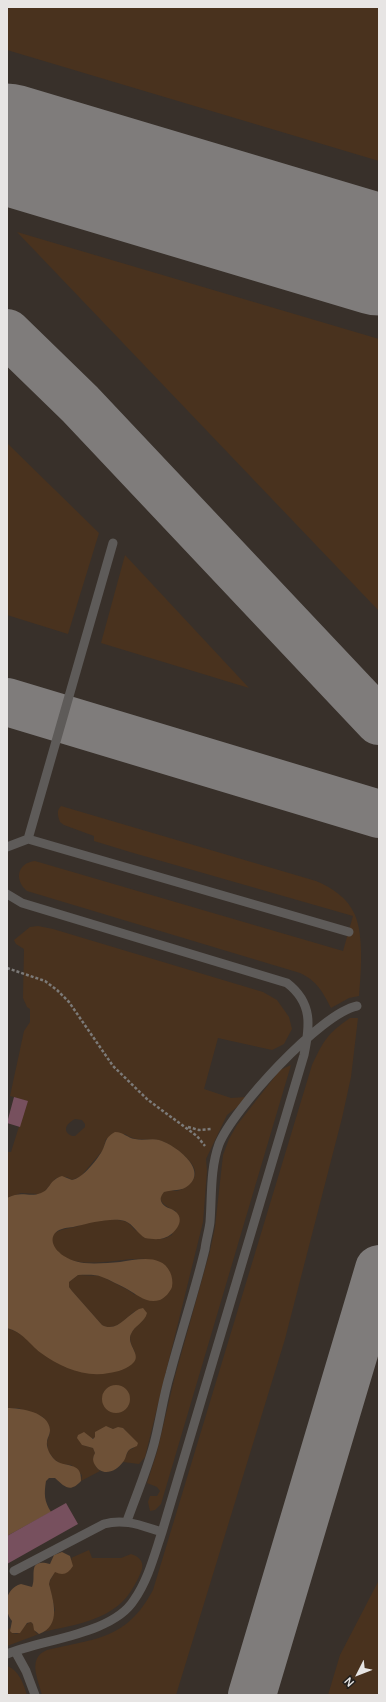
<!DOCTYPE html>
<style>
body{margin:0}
#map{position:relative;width:386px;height:1702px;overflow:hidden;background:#2b2826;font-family:Manrope,sans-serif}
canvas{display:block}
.frame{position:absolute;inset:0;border:8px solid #e7e5e4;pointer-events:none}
.north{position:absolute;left:338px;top:1654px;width:40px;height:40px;-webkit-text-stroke:3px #211f1d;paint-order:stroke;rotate:228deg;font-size:11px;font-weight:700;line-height:16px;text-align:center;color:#e7e5e4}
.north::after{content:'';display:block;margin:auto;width:14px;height:18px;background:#e7e5e4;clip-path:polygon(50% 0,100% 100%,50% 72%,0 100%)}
</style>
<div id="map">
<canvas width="386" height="1702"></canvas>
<div class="frame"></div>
<div class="north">N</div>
</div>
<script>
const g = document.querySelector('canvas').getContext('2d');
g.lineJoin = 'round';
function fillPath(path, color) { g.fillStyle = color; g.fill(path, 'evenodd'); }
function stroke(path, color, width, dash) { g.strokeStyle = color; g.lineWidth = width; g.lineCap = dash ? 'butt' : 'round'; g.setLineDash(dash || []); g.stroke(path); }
fillPath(new Path2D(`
 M7,7H379V1695H7Z`), '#38302a');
fillPath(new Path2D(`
 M7,7H379V161L7,50Z
 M17,232L379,339V611Z
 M7,443L99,533L68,634L7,615Z
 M125,555L249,688L101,643Z
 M61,806L316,881C331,887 348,898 355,915C364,937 361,972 359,996L349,998L331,1008C323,992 317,981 300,973L27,891C14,880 17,863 35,861L343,951L353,916L130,852L94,841V836L64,825L60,822C58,816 56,811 61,806Z
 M38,926L53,929L263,992L277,1000L289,1017L292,1029L284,1044L272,1050L218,1038L204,1089L231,1098L246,1097L241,1104L227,1115L206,1159L207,1171L203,1222L145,1457L139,1464L123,1462L129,1450L134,1448L126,1431L123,1428L112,1429L109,1427L95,1435V1438H91L82,1445L93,1448L95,1453L93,1458L96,1467L100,1471L81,1481L82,1475L71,1465L61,1464L54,1459L48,1451L47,1442L50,1433L43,1417L18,1408H7V1328C22,1333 30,1341 40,1352H135C126,1335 130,1332 144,1319L135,1311C125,1319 115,1332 102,1325L72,1291L69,1287V1282L78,1275L101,1276L128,1290L135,1295L146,1259C122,1256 70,1275 54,1247C45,1231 65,1229 75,1227C79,1226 83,1224 87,1223C97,1221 113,1218 123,1221C129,1222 131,1226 135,1230C138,1232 157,1239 161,1239C165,1239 169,1236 172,1235L176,1211C170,1209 153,1200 164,1192C167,1189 172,1191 176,1191C185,1190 197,1180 195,1171C193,1159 169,1142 158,1140C146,1138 135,1142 125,1134L106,1139L103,1150L81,1176L72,1180L67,1177L56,1178L43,1193L38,1194L21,1193L7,1198V1152H11L27,1101L10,1096L24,1031L30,1022V1009L27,1007L23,998L24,949L16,944L14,940L30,927ZM75,1119L82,1120L85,1124V1127L75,1136H72C61,1131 67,1123 75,1119Z
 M350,1018H358L351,1077L342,1118L285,1339L176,1695H42C38,1679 27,1658 47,1650C97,1638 126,1640 153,1590L312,1065C324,1040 327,1034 350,1018Z
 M291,1065L161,1504L155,1510L150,1511L148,1502L150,1496H157L160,1491L157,1487L147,1483L157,1452L175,1376L210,1251L215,1227L223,1155L229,1139L237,1125L280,1070Z
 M89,1550L92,1558H121L131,1554C138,1556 144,1561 142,1569C140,1575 137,1581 134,1586C116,1620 77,1624 43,1632L47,1630L55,1610L49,1584C50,1579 54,1576 54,1571L72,1559L71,1558Z
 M379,1580V1695H328L340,1655Z
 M31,1622L33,1624L36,1633L39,1634L7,1646V1630L10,1628L12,1633L17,1634C22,1631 25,1623 31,1622Z
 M7,1666C19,1670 24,1685 27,1695H7Z`), '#49321e');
fillPath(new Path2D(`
 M115,1132C124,1132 127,1138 135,1139C143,1141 152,1138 159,1140C174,1144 208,1169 189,1185C181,1192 173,1189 164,1192C162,1195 160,1197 161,1201C163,1208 172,1208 176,1212C186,1221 174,1235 164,1238C158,1240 151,1239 145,1238C138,1234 133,1224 125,1221C113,1217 89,1223 77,1226C72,1228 66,1227 62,1229C49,1233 51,1245 59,1252C64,1258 76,1262 84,1263C95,1264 109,1263 120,1262C136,1260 161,1253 170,1272C172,1276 173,1282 172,1287C170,1292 165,1298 160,1300C146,1304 138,1295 127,1289C119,1285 110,1280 102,1277C95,1274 85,1275 78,1275L69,1282V1287L72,1291L102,1325C117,1333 127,1315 139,1309L143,1308L147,1313C145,1322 134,1326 131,1334C126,1344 141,1354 134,1362C128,1369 117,1372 109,1373C85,1378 60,1367 41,1353C28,1343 24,1333 7,1328V1198C22,1190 29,1198 41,1193C50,1190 49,1180 62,1176L72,1180C82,1179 99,1158 103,1149C107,1140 105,1138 115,1132Z
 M102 1399a14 14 0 1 1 28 0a14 14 0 1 1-28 0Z
 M7,1408C21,1408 49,1412 50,1430C50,1435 47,1438 47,1442C46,1447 50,1455 54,1459C64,1469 82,1460 81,1481C70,1493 65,1487 55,1478H49L46,1481C44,1494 44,1501 51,1512L7,1536Z
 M106,1426L113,1429L118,1427L123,1428L138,1443L137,1446C135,1447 131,1448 129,1450C126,1453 126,1459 123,1462C116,1472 102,1477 95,1465C92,1460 93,1457 95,1453L93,1448L82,1445L77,1438L78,1435L84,1432L93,1439L95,1437V1432Z
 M62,1552L70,1556L73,1566C68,1574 63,1576 55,1572L50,1580L49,1584C53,1600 62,1626 39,1634L34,1630L33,1624L31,1622L27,1623L20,1633H12L10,1631L12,1621C3,1609 4,1589 21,1584L32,1587C37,1577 26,1558 50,1564L54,1555Z`), '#6e5137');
stroke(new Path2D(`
 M7,333L80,404L379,721
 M7,702L379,814
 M252,1695L379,1269`), '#7f7c7b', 48);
stroke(new Path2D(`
 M7,144L379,255`), '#7f7c7b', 121);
fillPath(new Path2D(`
 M14,1097L28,1101L20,1127L7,1123Z
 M66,1503L78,1524L7,1564V1536Z`), '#77505e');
stroke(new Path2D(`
 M7,968L45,981L57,990L69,1002L113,1066L148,1100L197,1136L205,1146
 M188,1127L199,1130L212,1129`), '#7c7a78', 2.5, [3, 2]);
stroke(new Path2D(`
 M28,839L113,543
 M7,847L28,839L349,932
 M7,894L22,903L287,983C313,1003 310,1026 304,1055L162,1532C154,1556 148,1580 134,1600C113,1634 44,1639 7,1654
 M127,1521C136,1496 147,1470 154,1444C160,1421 163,1397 170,1374C181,1332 195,1291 205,1249C206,1240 209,1231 210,1222C212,1196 210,1169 219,1144C233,1109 321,1013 357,1006
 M14,1571L104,1524C125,1518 142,1526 162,1532
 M15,1651L26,1671L35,1695`), '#5e5b59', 9);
</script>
